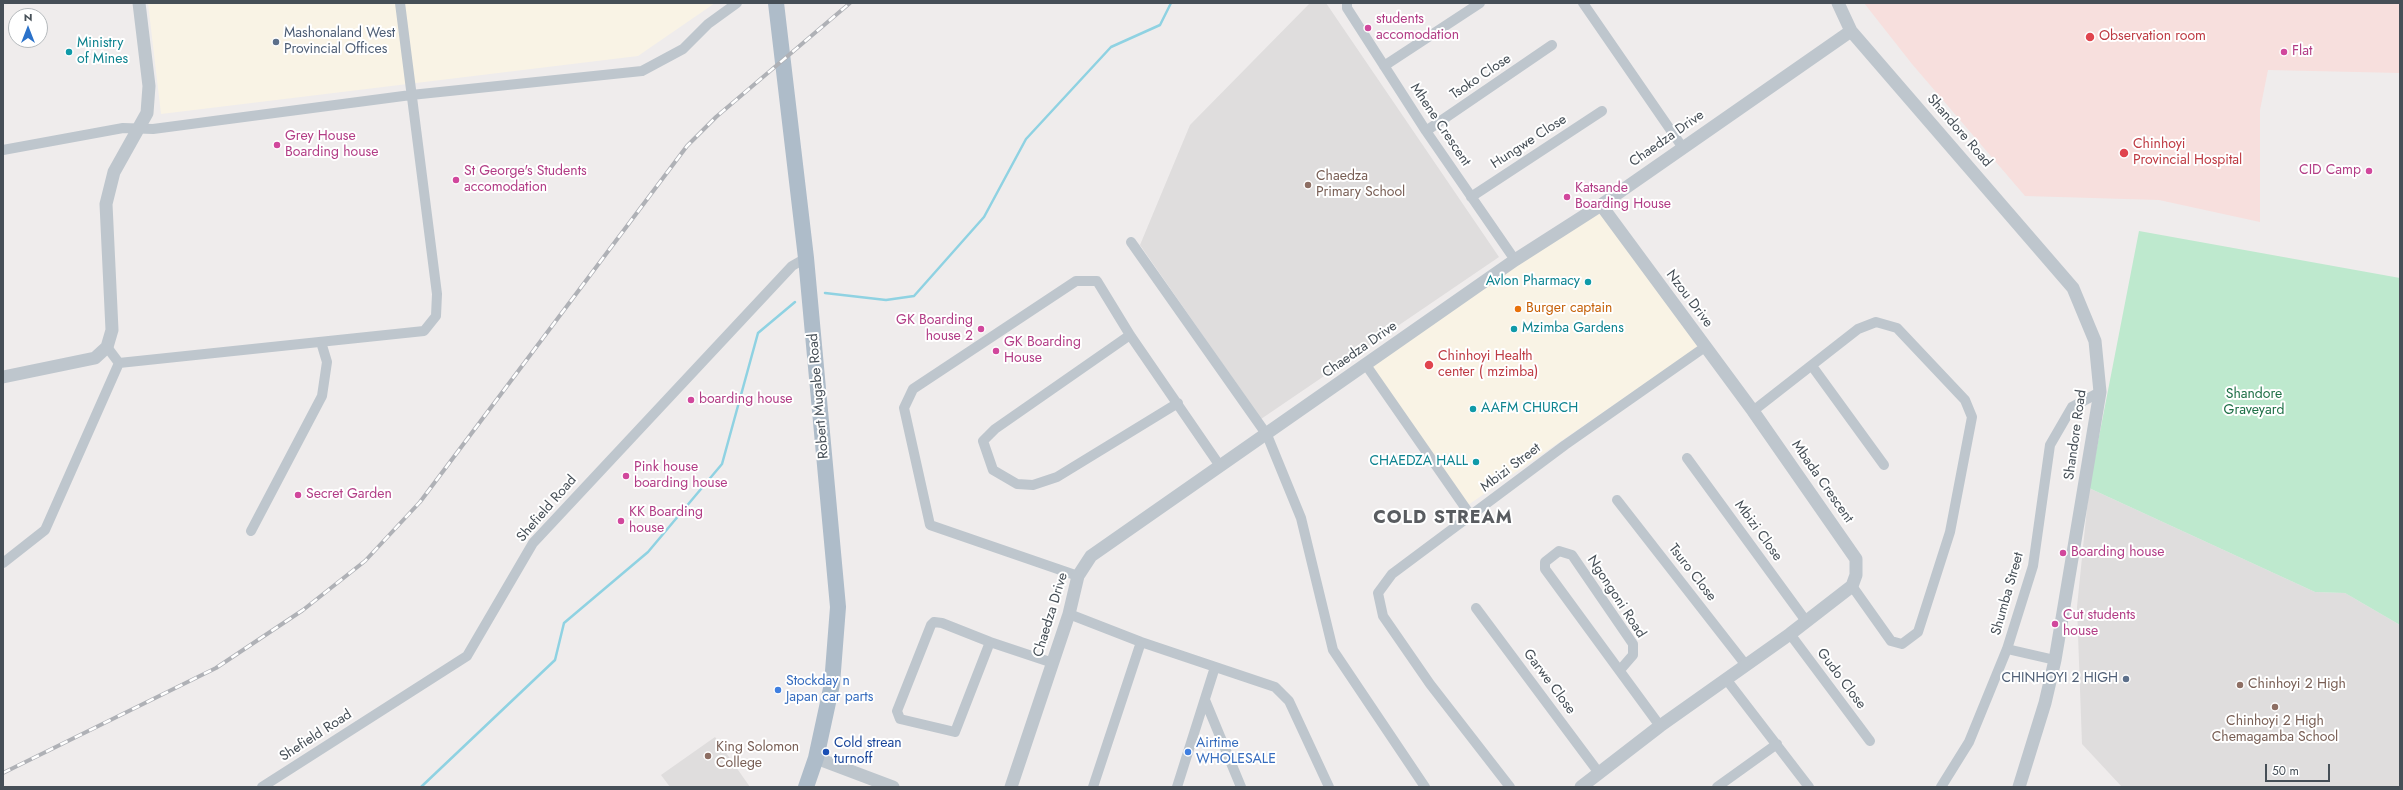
<!DOCTYPE html>
<style>
body{margin:0}
#map{position:relative;width:2403px;height:790px;overflow:hidden;background:#efecec;font-family:Jost,sans-serif}
canvas{display:block}
.frame{position:absolute;inset:0;border:4px solid #464f57;pointer-events:none}
.north{position:absolute;left:8px;top:8px;width:40px;height:40px;box-sizing:border-box;background:#fff;border:1px solid #b5b9bc;border-radius:50%;rotate:0deg;font-size:11px;font-weight:700;line-height:16px;text-align:center;color:#464f57}
.north::after{content:'';display:block;margin:auto;width:14px;height:18px;background:#2b72ca;clip-path:polygon(50% 0,100% 100%,50% 72%,0 100%)}
.scale{position:absolute;left:2265px;top:764px;width:65px;height:18px;box-sizing:border-box;border:2px solid #464f57;border-top:0;padding-left:5px;font-size:12px;line-height:14px;white-space:nowrap;color:#464f57;-webkit-text-stroke:3px #fff;paint-order:stroke}
</style>
<div id="map">
<canvas width="2403" height="790"></canvas>
<div class="frame"></div>
<div class="north">N</div>
<div class="scale">50 m</div>
</div>
<script>
const g = document.querySelector('canvas').getContext('2d');
g.lineJoin = 'round';
function fillPath(path, color) { g.fillStyle = color; g.fill(path, 'evenodd'); }
function stroke(path, color, width, dash) { g.strokeStyle = color; g.lineWidth = width; g.lineCap = dash ? 'butt' : 'round'; g.setLineDash(dash || []); g.stroke(path); }
function write(font, color, halo, rows, align = 'center') {
  g.font = font + ' Jost,sans-serif'; g.lineWidth = 4; g.setLineDash([]); g.textBaseline = 'middle'; g.strokeStyle = halo; g.fillStyle = color; for (const [text, x, y, turn = 0] of rows) {
    g.save(); g.translate(x, y); g.rotate((+turn || 0) * Math.PI / 180); g.textAlign = isNaN(turn) ? turn : align; if (halo) g.strokeText(text, 0, 0); g.fillText(text, 0, 0); g.restore();
  }
}
fillPath(new Path2D(`
 M148,3H715L638,56L161,114Z
 M1598,209L1698,347L1468,505L1369,366Z`), '#f9f3e5');
fillPath(new Path2D(`
 M1310,3H1326L1499,257L1261,419L1140,245L1190,125Z
 M2089,488L2315,592L2345,593L2400,625V787H2122L2082,744L2077,607Z
 M715,737L750,787H670L661,775Z`), '#dfdddd');
fillPath(new Path2D(`
 M1864,3H2400V73L2268,70L2260,110V222L2159,200L2025,196L1912,64Z`), '#f7dfdd');
fillPath(new Path2D(`
 M2139,231L2400,278V625L2345,593L2315,592L2089,488Z`), '#bee9ce');
stroke(new Path2D(`
 M825,293L886,300L914,296L984,217L1026,139L1111,47L1160,25L1171,3
 M421,787L555,660L564,623L648,552L722,464L758,333L795,302`), '#8fd2e2', 2.5);
stroke(new Path2D(`
 M1347,3V8L1426,131L1515,260
 M1583,3L1683,148
 M1384,66L1480,3
 M1426,131L1552,45
 M3,150L123,128L153,129L411,95L642,71L683,49L708,24L737,3
 M1471,197L1602,111
 M1131,242L1267,435L1301,518L1333,650L1425,787
 M1130,335L995,429L983,441L993,470L1017,484L1033,485L1057,477L1178,403
 M119,363L424,331L436,316L437,294L400,3
 M1366,365L1471,516
 M1812,366L1884,465
 M1753,411L1858,329L1876,322L1897,328L1965,400L1972,417L1950,532L1918,632L1902,644L1891,641L1852,586
 M1687,458L1806,621
 M1617,500L1745,664
 M251,531L322,396L327,362L321,342
 M3,563L45,530L119,363L107,347
 M1078,576L930,525L904,408L913,389L1076,281H1097L1130,335L1220,466
 M1476,608L1599,773
 M1069,614L1141,642L1275,687L1289,701L1329,787
 M1790,634L1870,741
 M990,642L955,732L900,719L897,711L931,625L934,622L942,623L990,642L1053,663
 M2007,649L2055,660
 M1620,670L1633,655V644L1572,555L1559,551L1545,562V569L1660,726
 M1726,679L1809,787
 M1205,700L1241,787
 M262,787L467,656L533,543L792,266L806,258
 M1093,787L1141,642
 M1177,787L1215,667
 M1510,787L1430,684L1383,616L1378,593L1392,574L1565,445L1705,347
 M1717,787L1777,744
 M1941,787L1969,742L2007,649L2033,566L2050,445L2072,407L2100,392`), '#bec6cd', 10);
stroke(new Path2D(`
 M1838,3L1851,31L2073,288L2095,341L2100,392L2055,660L2045,703L2019,787
 M3,377L95,358L107,347L112,330L106,204L114,172L147,113L149,86L139,3
 M816,758L893,787
 M1011,787L1069,614L1078,576L1091,556L1515,260L1601,205L1851,31
 M1581,787L1660,726L1790,634L1852,586L1856,575V559L1753,411L1601,205`), '#bec6cd', 13);
stroke(new Path2D(`
 M776,3L806,258L838,607L832,684L816,758L806,787`), '#aebcc9', 16);
const rail = new Path2D(`
 M3,773L216,668L303,610L365,561L420,502L687,146L716,117L850,3`);
stroke(rail, '#afb1b6', 4);
stroke(rail, '#fff', 2.5, [8]);
for (const [x, y, r, color] of [
 [1368,28,4,"#d1479c"],
 [2090,37,5,"#e0444e"],
 [276,42,4,"#5c6f8a"],
 [69,52,4,"#0f9aa8"],
 [2284,52,4,"#d1479c"],
 [277,145,4,"#d1479c"],
 [2124,153,5,"#e0444e"],
 [2369,171,4,"#d1479c"],
 [456,180,4,"#d1479c"],
 [1308,185,4,"#8d6e63"],
 [1567,197,4,"#d1479c"],
 [1588,282,4,"#0f9aa8"],
 [1518,309,4,"#e8710a"],
 [981,329,4,"#d1479c"],
 [1514,329,4,"#0f9aa8"],
 [996,351,4,"#d1479c"],
 [1429,365,5,"#e0444e"],
 [691,400,4,"#d1479c"],
 [1473,409,4,"#0f9aa8"],
 [1476,462,4,"#0f9aa8"],
 [626,476,4,"#d1479c"],
 [298,495,4,"#d1479c"],
 [621,521,4,"#d1479c"],
 [2063,553,4,"#d1479c"],
 [2055,624,4,"#d1479c"],
 [2126,679,4,"#5c6f8a"],
 [2240,685,4,"#8d6e63"],
 [778,690,4,"#3f7fe0"],
 [2275,707,4,"#8d6e63"],
 [826,752,4,"#1a4fb4"],
 [1188,752,4,"#3f7fe0"],
 [708,756,4,"#8d6e63"]
]) { const dot = new Path2D(); dot.arc(x, y, r, 0, 2 * Math.PI); g.fillStyle = color; g.fill(dot); stroke(dot, '#fff', 1.5); }
write('14px', '#b23c85', '#fff', [
 ["students",1376,20],
 ["accomodation",1376,36],
 ["Flat",2292,52],
 ["Grey House",285,137],
 ["Boarding house",285,153],
 ["CID Camp",2361,171,"right"],
 ["St George's Students",464,172],
 ["accomodation",464,188],
 ["Katsande",1575,189],
 ["Boarding House",1575,205],
 ["GK Boarding",973,321,"right"],
 ["house 2",973,337,"right"],
 ["GK Boarding",1004,343],
 ["House",1004,359],
 ["boarding house",699,400],
 ["Pink house",634,468],
 ["boarding house",634,484],
 ["Secret Garden",306,495],
 ["KK Boarding",629,513],
 ["house",629,529],
 ["Boarding house",2071,553],
 ["Cut students",2063,616],
 ["house",2063,632]
], 'left');
write('14px', '#4e5e75', '#fff', [
 ["Mashonaland West",284,34],
 ["Provincial Offices",284,50],
 ["CHINHOYI 2 HIGH",2118,679,"right"]
], 'left');
write('14px', '#be3a42', '#fff', [
 ["Observation room",2099,37],
 ["Chinhoyi",2133,145],
 ["Provincial Hospital",2133,161],
 ["Chinhoyi Health",1438,357],
 ["center ( mzimba)",1438,373]
], 'left');
write('14px', '#0d838f', '#fff', [
 ["Ministry",77,44],
 ["of Mines",77,60],
 ["Avlon Pharmacy",1580,282,"right"],
 ["Mzimba Gardens",1522,329],
 ["AAFM CHURCH",1481,409],
 ["CHAEDZA HALL",1468,462,"right"]
], 'left');
write('14px', '#464f57', '#fff', [
 ["Tsoko Close",1481,77,-34],
 ["Mhene Crescent",1440,125,56],
 ["Shandore Road",1959,131,49],
 ["Chaedza Drive",1667,139,-35],
 ["Hungwe Close",1529,142,-33],
 ["Nzou Drive",1689,299,53],
 ["Chaedza Drive",1360,350,-35],
 ["Robert Mugabe Road",819,396,-95],
 ["Shandore Road",2076,435,-82],
 ["Mbizi Street",1511,468,-37],
 ["Mbada Crescent",1822,482,55],
 ["Shefield Road",547,509,-49],
 ["Mbizi Close",1758,531,54],
 ["Tsuro Close",1692,573,52],
 ["Shumba Street",2008,594,-74],
 ["Ngongoni Road",1616,597,57],
 ["Chaedza Drive",1051,615,-73],
 ["Gudo Close",1841,679,53],
 ["Garwe Close",1549,682,53],
 ["Shefield Road",316,736,-33]
]);
write('14px', '#785e54', '#fff', [
 ["Chaedza",1316,177],
 ["Primary School",1316,193],
 ["Chinhoyi 2 High",2248,685],
 ["Chinhoyi 2 High",2275,722,"center"],
 ["Chemagamba School",2275,738,"center"],
 ["King Solomon",716,748],
 ["College",716,764]
], 'left');
write('14px', '#c56008', '#fff', [
 ["Burger captain",1526,309]
], 'left');
write('14px', '#1f7047', '#fff', [
 ["Shandore",2254,395],
 ["Graveyard",2254,411]
]);
write('14px', '#366cbe', '#fff', [
 ["Stockday n",786,682],
 ["Japan car parts",786,698],
 ["Airtime",1196,744],
 ["WHOLESALE",1196,760]
], 'left');
write('14px', '#164399', '#fff', [
 ["Cold strean",834,744],
 ["turnoff",834,760]
], 'left');
g.letterSpacing = '1px';
write('bold 18px', '#595c60', '#fff', [
 ["COLD STREAM",1443,519]
]);
g.letterSpacing = '0px';
</script>
